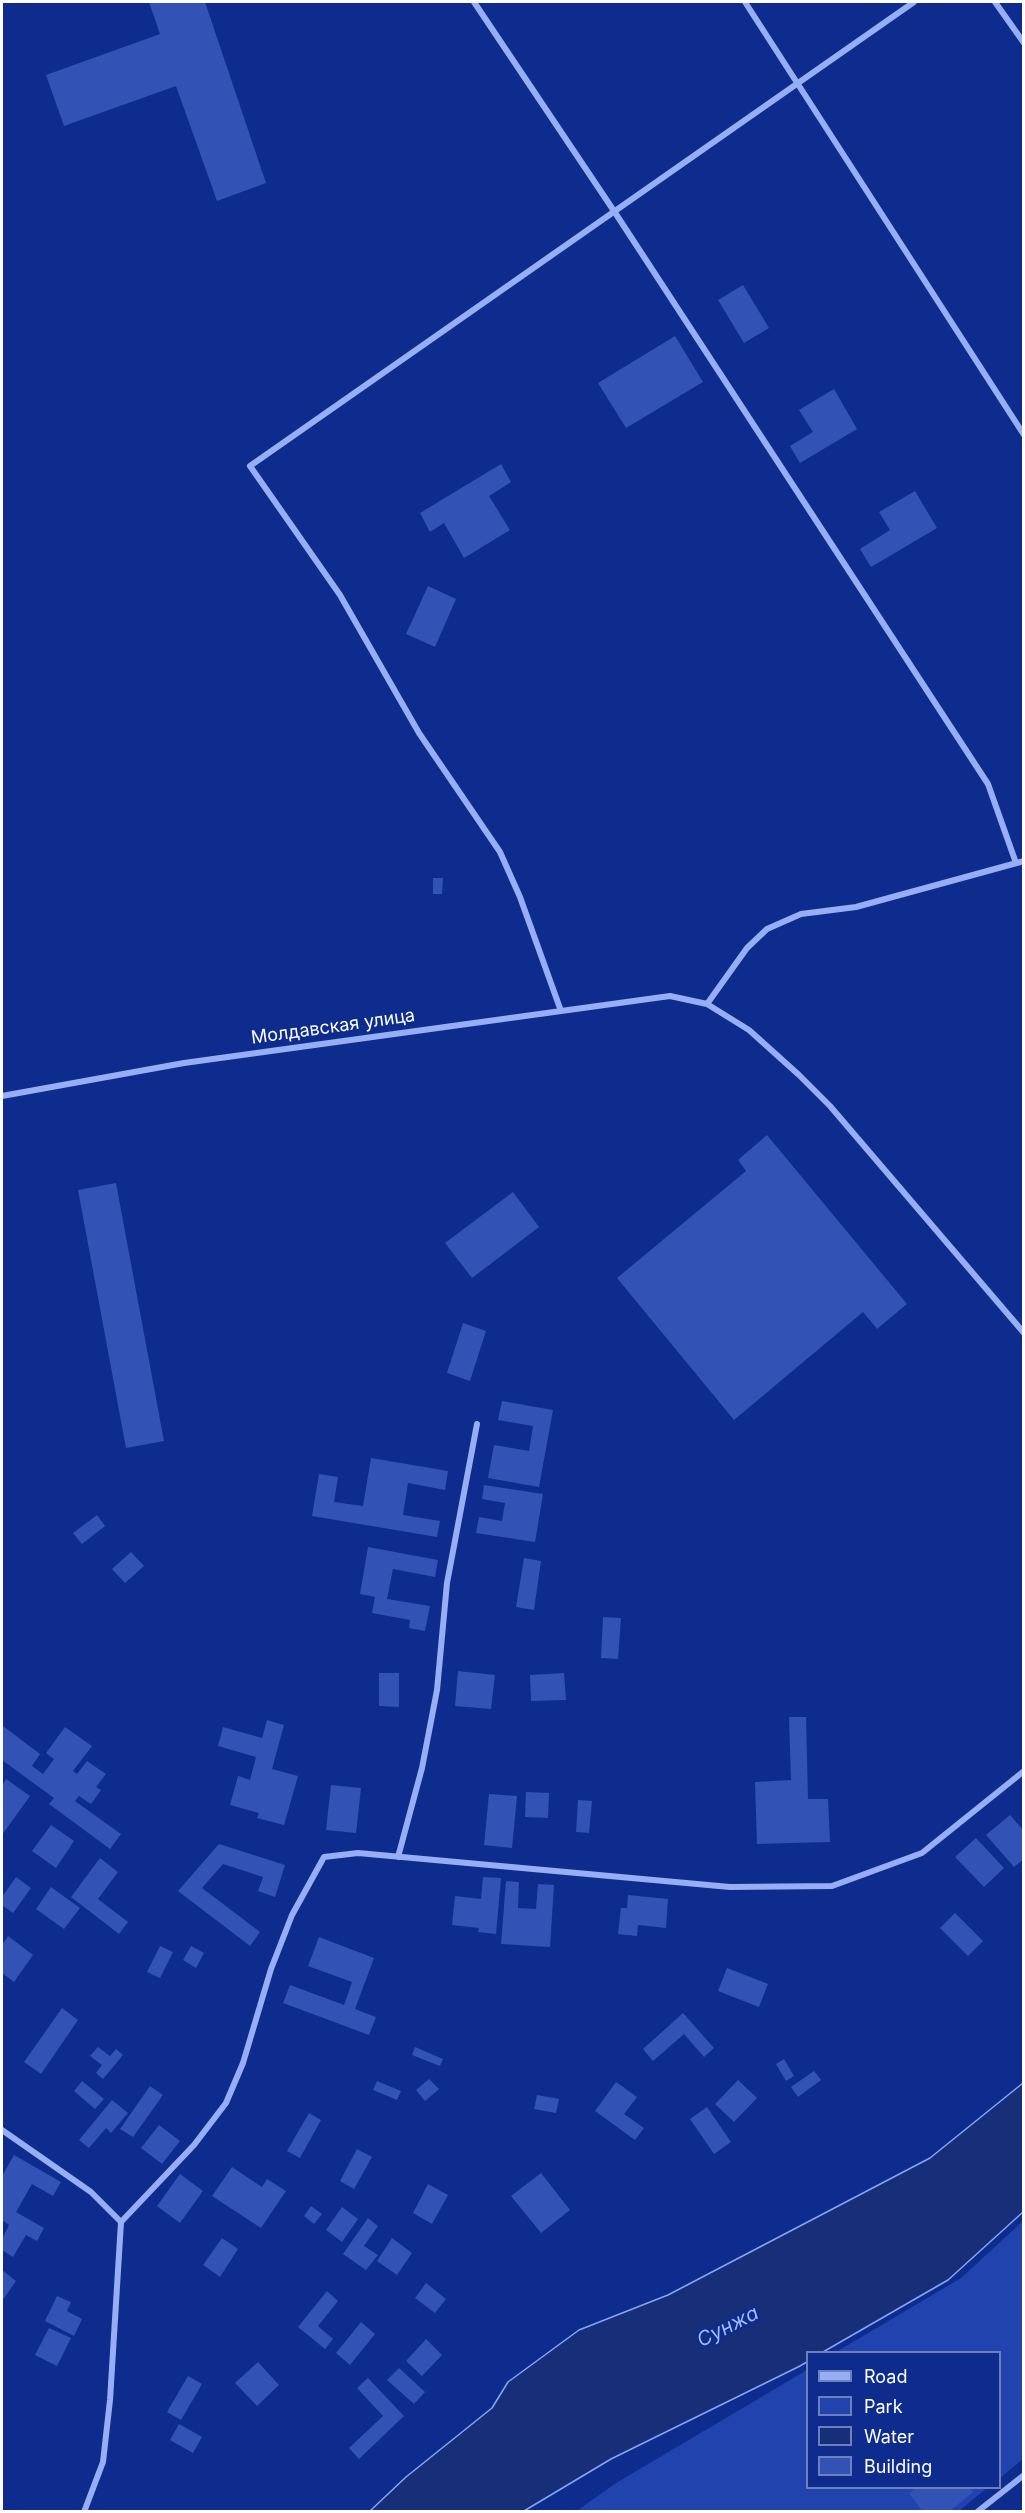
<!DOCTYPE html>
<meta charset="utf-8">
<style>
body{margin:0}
#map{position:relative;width:1025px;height:2513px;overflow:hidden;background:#0e2c8e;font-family:Inter,sans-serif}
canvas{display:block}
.frame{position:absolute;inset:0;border:3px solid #fff;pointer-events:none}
.legend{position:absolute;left:806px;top:2351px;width:195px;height:138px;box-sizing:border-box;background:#0e2c8e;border:2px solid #6e80bb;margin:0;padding:8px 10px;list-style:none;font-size:18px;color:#fff}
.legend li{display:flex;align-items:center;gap:12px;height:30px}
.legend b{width:30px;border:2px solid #6e80bb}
</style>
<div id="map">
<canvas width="1025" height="2513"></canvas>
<div class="frame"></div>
<ul class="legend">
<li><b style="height:8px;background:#96aef3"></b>Road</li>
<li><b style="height:16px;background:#2043ae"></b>Park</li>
<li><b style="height:16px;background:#172e78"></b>Water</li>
<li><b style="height:16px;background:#3252b6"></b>Building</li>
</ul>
</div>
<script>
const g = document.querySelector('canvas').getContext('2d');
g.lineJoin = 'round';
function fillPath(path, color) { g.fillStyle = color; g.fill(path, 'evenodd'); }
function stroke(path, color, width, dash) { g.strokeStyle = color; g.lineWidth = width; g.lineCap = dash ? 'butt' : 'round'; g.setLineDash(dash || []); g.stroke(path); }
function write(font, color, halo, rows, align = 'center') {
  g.font = font + ' Inter,sans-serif'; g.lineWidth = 4.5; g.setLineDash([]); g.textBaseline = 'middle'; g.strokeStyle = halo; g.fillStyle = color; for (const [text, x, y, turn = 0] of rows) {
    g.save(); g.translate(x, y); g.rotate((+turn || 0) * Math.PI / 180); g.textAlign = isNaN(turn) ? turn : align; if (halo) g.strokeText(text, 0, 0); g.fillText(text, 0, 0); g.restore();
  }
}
fillPath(new Path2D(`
 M1023,2221V2459L1000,2478V2352H836L961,2278Z
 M807,2370L808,2488H987L959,2511L575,2512L616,2483Z`), '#2043ae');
const water = new Path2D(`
 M1023,2083V2212L948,2280L823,2352H808L807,2362L798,2367L611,2459L524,2511H370L406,2477L492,2408L508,2382L579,2330L668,2295L930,2158Z`);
fillPath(water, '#172e78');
stroke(water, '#87a5f7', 1.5);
fillPath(new Path2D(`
 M149,2H205L266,183L217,201L176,86L64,126L46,75L160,34Z
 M743,285L769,328L744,343L718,300Z
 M675,336L703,382L626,428L598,383Z
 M834,389L857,429L800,463L790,446L813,432L799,410Z
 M501,464L511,482L489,496L510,530L464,558L444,523L430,532L420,513Z
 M915,491L937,528L871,567L860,549L890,530L879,512Z
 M428,586L456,599L435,647L406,634Z
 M433,878H443L442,894H433Z
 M767,1135L907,1304L877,1329L863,1312L734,1420L617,1278L746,1171L738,1160Z
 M116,1183L164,1441L126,1448L78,1190Z
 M513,1192L539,1227L472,1278L445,1243Z
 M463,1323L486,1331L470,1381L447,1373Z
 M502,1401L553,1410L539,1487L488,1478L494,1445L529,1451L533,1426L498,1420Z
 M371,1458L448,1471L445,1490L408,1483L403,1515L440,1521L437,1537L312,1516L319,1474L338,1477L334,1502L363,1506Z
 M484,1485L543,1494L535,1542L476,1533L479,1517L502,1521L505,1503L482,1499Z
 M97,1515L105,1526L82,1544L73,1533Z
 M368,1547L438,1560L435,1577L393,1569L387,1599L430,1606L425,1631L409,1628L410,1620L372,1613L375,1597L360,1594Z
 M131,1552L144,1566L125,1583L112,1569Z
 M524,1558L541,1561L534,1610L516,1607Z
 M603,1617L621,1618L618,1659L601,1658Z
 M458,1671L495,1675L491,1709L455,1706Z
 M379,1673H399V1707L379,1706Z
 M564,1673L566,1700L531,1701L530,1675Z
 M789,1717H806L808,1799H828L830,1842L757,1844L755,1782L791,1780Z
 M267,1720L284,1725L272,1769L298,1776L284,1825L257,1818L259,1813L230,1805L238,1776L250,1780L256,1757L218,1746L223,1727L262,1738Z
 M3,1726L40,1754L32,1766L43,1774L54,1759L46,1753L65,1727L92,1746L73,1771L77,1774L87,1761L106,1774L96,1787L101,1790L91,1804L79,1796L75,1801L121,1834L110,1849L49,1804L54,1798L2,1760Z
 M6,1779L30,1796L2,1835V1786Z
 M331,1785L361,1788L356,1833L326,1830Z
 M526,1792L549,1793L548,1818L525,1817Z
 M489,1794L517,1796L512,1848L484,1845Z
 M578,1800L592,1801L589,1833L576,1832Z
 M1010,1815L1024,1831V1859L1014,1867L986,1835Z
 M51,1825L74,1841L56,1868L32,1851Z
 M976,1838L1004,1868L984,1887L955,1857Z
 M219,1844L285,1865L275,1897L258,1891L263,1877L223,1864L202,1888L260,1932L250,1946L178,1891Z
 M100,1858L118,1872L98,1899L128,1922L119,1934L71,1897Z
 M16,1877L31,1888L13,1913L2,1905V1897Z
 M483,1877L501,1878L496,1934L478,1932L479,1928L452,1925L455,1896L481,1899Z
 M506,1881L519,1882L518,1908L536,1909L538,1884L554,1885L550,1947L501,1944Z
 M51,1887L80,1908L64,1929L36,1909Z
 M628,1895L668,1899L666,1928L638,1925L637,1936L618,1934L621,1908H627Z
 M955,1913L983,1941L968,1956L940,1928Z
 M8,1936L33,1955L14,1982L2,1973V1945Z
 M319,1937L374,1958L355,2009L376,2017L369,2035L283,2003L290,1985L344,2005L352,1982L308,1966Z
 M160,1946L173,1952L160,1978L147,1972Z
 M191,1946L204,1953L196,1968L183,1960Z
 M727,1968L768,1984L759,2007L718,1991Z
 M62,2008L78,2020L41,2074L24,2062Z
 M683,2013L714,2048L704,2057L684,2034L653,2061L643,2049Z
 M98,2047L110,2056L116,2049L123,2055L103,2079L96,2073L102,2065L90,2056Z
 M415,2047L443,2059L440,2066L412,2055Z
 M784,2059L794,2076L786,2081L776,2064Z
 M814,2071L821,2080L798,2097L791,2087Z
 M429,2079L439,2089L425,2101L416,2090Z
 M738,2080L757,2098L734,2122L715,2104Z
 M82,2081L104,2099L95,2109L74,2091Z
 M377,2081L401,2091L397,2100L373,2090Z
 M616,2082L637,2097L624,2114L644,2128L635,2140L595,2111Z
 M150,2086L163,2095L133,2137L120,2129Z
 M537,2095L559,2099L556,2113L534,2109Z
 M112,2100L128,2113L111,2133L106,2128L89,2148L79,2140Z
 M707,2107L731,2142L714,2154L690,2119Z
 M309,2113L321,2120L300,2158L287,2151Z
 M159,2125L180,2141L162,2164L141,2148Z
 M357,2149L372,2157L354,2189L340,2181Z
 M14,2155L61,2182L53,2196L32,2184L16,2212L44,2228L37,2241L26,2235L13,2257L2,2250V2239L9,2225L2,2220V2176Z
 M232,2167L262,2187L267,2179L286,2191L261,2228L212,2196Z
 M541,2173L570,2210L541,2233L511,2196Z
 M180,2174L203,2191L180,2223L157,2206Z
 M428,2184L448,2195L432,2224L413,2213Z
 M311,2206L322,2214L314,2224L304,2216Z
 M342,2207L358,2219L342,2242L326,2230Z
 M368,2218L378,2226L364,2246L378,2255L366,2270L343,2254Z
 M222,2238L238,2249L220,2277L203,2265Z
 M392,2238L412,2253L397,2275L377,2261Z
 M2,2270L16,2281L2,2301Z
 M426,2283L446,2299L435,2313L415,2298Z
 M327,2291L338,2301L318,2326L333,2339L325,2349L298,2327Z
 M57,2296L71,2302L67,2311L82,2319L74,2336L45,2321Z
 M361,2322L375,2334L350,2365L336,2353Z
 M49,2328L71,2338L57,2366L35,2355Z
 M426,2339L442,2355L422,2376L406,2361Z
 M258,2362L279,2385L257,2406L235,2383Z
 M399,2368L425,2392L414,2404L387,2380Z
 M188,2376L202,2384L181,2420L167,2412Z
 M368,2378L404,2416L359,2459L349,2448L383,2416L357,2388Z
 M179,2424L202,2437L193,2453L170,2440Z
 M916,2488H969L973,2492L949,2512H923L909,2493Z`), '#3252b6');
stroke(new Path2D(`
 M474,2L614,211L988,784L1016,863
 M745,2L1024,435
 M995,2L1024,43
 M707,1004L747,948L767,929L801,914L856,907L1024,861
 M561,1011L520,897L500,852L419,733L340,595L250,466L914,2
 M2,1096L184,1063L670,996L707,1004L749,1030L799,1075L830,1106L1024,1333
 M398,1857L422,1768L437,1690L447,1583L477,1424
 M2,2130L91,2192L121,2222
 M84,2512L103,2462L110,2400L121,2222L194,2145L226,2103L243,2063L271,1969L292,1915L324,1857L358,1853L730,1887L832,1886L922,1853L1024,1771
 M977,2512L1024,2475`), '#96aef3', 6);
write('18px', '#fff', '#0e2c8e', [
 ["Молдавская улица",333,1027,-8]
]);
write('italic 20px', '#a2b9fb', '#0e2c8e', [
 ["Сунжа",728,2327,-27]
]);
</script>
